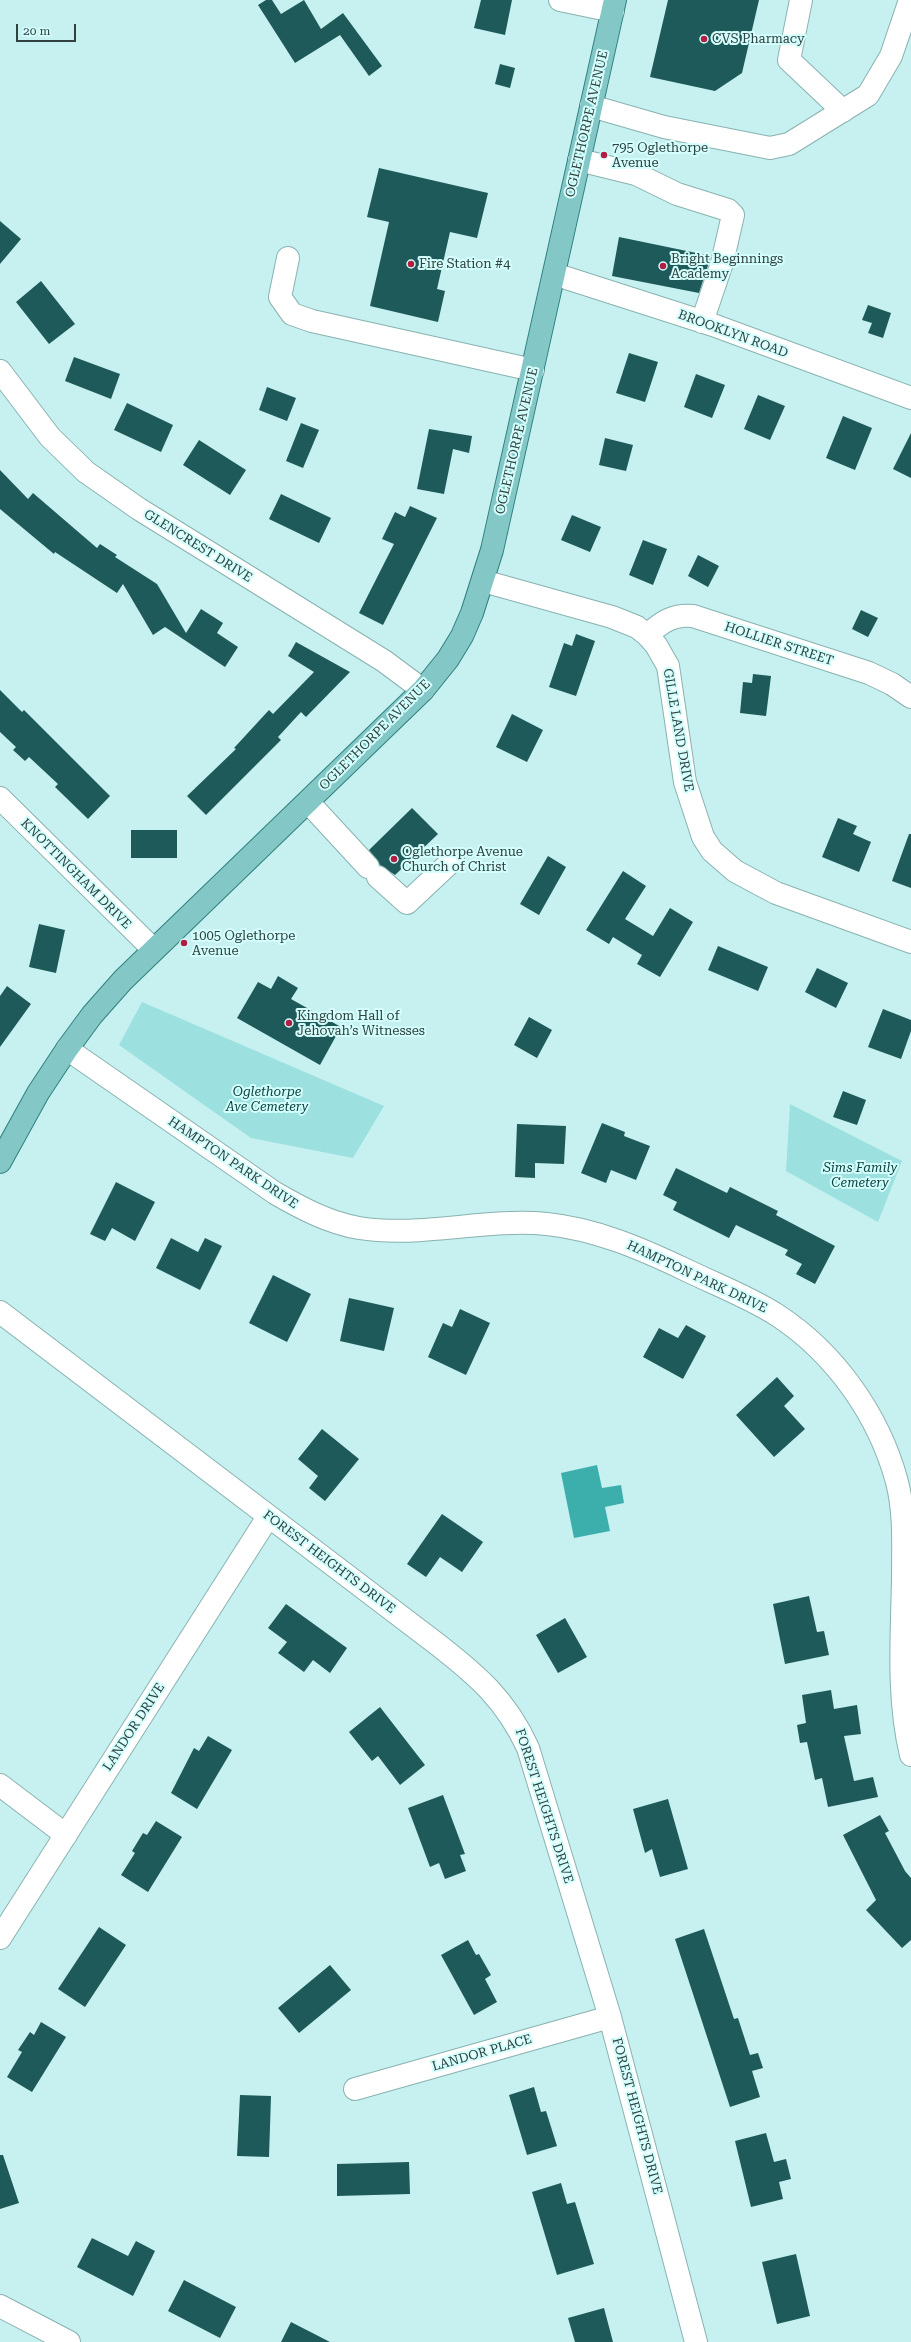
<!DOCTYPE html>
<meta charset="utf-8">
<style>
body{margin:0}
#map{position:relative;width:911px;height:2342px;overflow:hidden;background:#c6f1f0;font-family:"Roboto Serif",serif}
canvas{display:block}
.scale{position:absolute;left:16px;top:24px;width:60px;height:18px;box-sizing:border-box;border:2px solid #304140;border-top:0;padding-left:5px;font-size:12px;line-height:14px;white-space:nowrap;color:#304140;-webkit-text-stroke:3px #d3fffd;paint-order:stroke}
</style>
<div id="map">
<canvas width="911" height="2342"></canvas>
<div class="scale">20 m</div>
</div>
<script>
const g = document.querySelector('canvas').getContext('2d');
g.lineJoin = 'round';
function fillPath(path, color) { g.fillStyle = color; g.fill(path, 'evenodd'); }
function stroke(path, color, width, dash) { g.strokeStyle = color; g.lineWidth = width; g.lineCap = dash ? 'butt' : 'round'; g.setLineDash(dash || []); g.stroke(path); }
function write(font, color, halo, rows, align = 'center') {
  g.font = font + ' "Roboto Serif",serif'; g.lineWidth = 4; g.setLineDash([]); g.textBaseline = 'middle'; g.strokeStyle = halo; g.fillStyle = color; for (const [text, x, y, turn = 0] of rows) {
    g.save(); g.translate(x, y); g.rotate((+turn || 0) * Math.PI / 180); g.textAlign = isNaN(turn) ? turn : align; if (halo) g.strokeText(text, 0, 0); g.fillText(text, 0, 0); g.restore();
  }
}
fillPath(new Path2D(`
 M142,1002L384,1106L353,1158L251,1138L119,1045Z
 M790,1104L902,1161L878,1222L786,1171Z`), '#9ce1df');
fillPath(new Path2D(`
 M597,1465L602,1488L621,1485L624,1503L605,1507L610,1531L574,1538L561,1473Z`), '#3cafad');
fillPath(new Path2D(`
 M266,0H272L281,14L304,0L321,29L343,13L382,66L369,76L340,35L295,63L258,5Z
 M481,0H512L505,35L474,28Z
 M668,0H759L742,73L715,91L650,77Z
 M500,64L515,68L510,88L495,84Z
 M379,168L488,193L477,238L450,232L437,289L445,291L438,322L370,306L389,222L367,217Z
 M0,221L21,239L0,264Z
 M619,237L711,256L699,293L612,276Z
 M41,281L75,324L49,344L16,302Z
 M868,305L891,313L883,338L868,333L872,323L862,320Z
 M629,353L658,362L645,402L616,393Z
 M74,357L120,374L111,399L65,381Z
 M696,374L725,385L712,418L684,407Z
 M267,387L296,398L287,421L259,410Z
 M758,395L785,406L770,440L744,429Z
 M127,403L173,425L161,452L114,430Z
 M843,416L872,428L855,470L826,458Z
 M301,423L319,430L303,468L286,461Z
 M429,429L472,436L469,453L453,449L444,494L417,489Z
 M911,433V478L893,469Z
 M605,438L633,445L626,471L599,465Z
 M199,440L246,470L230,495L183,465Z
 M0,470L28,499L33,493L97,548L100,544L117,555L115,557L157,584L186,633L201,609L223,623L217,633L238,647L225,667L165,627L153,635L123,584L117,593L55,552L54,554L0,509Z
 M281,494L331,518L319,543L269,519Z
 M410,506L437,518L383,625L359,613L394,544L382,539L395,512L405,517Z
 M572,515L601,527L590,552L561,540Z
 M643,540L667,549L653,585L629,575Z
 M698,555L719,566L708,587L688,576Z
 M861,610L878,618L868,637L852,629Z
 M576,634L595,641L576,696L549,687L564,643L572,646Z
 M296,642L350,672L306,717L301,712L278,737L281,740L206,815L187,796L236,749L234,748L269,710L273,714L314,672L288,656Z
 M753,674L771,676L766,716L740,713L743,682L752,683Z
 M0,690L22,712L24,710L110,796L88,819L55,787L58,784L29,757L25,761L13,750L16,747L0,732Z
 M512,714L543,730L527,762L496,747Z
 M412,808L438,834L395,875L380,865L369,850Z
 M838,818L857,826L853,834L871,842L859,872L822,857Z
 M131,830H177V858H131Z
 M909,834H911V888L892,881Z
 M548,856L566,867L539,915L520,904Z
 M623,871L646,886L625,919L653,936L670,908L693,922L660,977L637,964L642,955L613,937L609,944L586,930Z
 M39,924L65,930L56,973L29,967Z
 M718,946L768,967L758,991L708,970Z
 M817,968L848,983L836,1008L805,992Z
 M278,976L298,988L291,999L341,1027L320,1065L237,1018L258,982L271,989Z
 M7,986L31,1004L0,1047V996Z
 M883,1009L911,1020V1031L901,1059L868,1047Z
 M529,1017L552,1030L537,1058L514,1045Z
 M843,1091L866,1100L857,1125L833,1117Z
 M602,1123L625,1132L624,1136L650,1146L636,1180L611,1170L606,1183L581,1173Z
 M517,1124L566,1126L564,1164L535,1163V1178L515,1177Z
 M676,1168L727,1193L730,1187L778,1211L776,1215L835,1246L815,1284L796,1274L802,1264L785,1255L788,1250L736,1225L729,1238L673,1210L677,1202L663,1195Z
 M116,1182L155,1202L135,1241L112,1228L105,1241L90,1234Z
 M171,1238L198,1252L205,1238L222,1246L200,1290L156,1268Z
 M273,1275L311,1294L287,1342L249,1323Z
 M349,1298L394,1308L384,1351L340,1341Z
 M460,1309L490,1323L466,1375L428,1357L443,1323L452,1327Z
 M686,1325L706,1336L683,1379L643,1357L659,1328L678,1338Z
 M777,1377L794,1396L784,1406L805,1429L774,1457L736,1415Z
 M322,1429L359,1459L325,1501L309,1488L318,1476L298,1459Z
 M442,1514L483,1542L462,1572L440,1557L426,1577L407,1564Z
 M809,1596L817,1632L824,1631L829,1655L785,1664L773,1604Z
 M286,1604L347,1648L330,1673L313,1660L304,1672L278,1653L287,1642L268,1628Z
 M565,1618L587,1657L558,1673L536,1635Z
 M831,1690L834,1709L857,1705L861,1734L844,1736L854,1781L873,1777L878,1797L828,1807L822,1778L815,1780L807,1742L800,1743L797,1725L806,1723L802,1695Z
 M380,1707L425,1765L400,1785L378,1756L372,1761L349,1732Z
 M208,1736L232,1750L197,1809L171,1793L194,1748L199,1751Z
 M443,1795L465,1854L460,1855L466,1871L445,1879L439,1863L430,1867L408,1808Z
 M668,1799L688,1869L660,1877L652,1849L645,1853L633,1809Z
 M880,1815L889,1831L885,1833L905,1871L911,1878V1940L902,1948L866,1910L876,1900L843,1835Z
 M156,1821L182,1837L148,1892L121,1875L135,1853L132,1851L143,1833L147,1835Z
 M99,1927L126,1945L85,2007L58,1989Z
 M704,1929L734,2019L738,2018L750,2055L758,2053L763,2068L752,2071L760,2097L730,2107L675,1939Z
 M468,1940L476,1955L479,1954L491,1975L485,1979L497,2002L474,2015L441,1955Z
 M330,1965L351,1990L299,2033L278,2008Z
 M41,2022L66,2037L32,2092L7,2077L22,2052L18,2050L30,2032L34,2035Z
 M534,2087L541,2112L546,2111L557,2146L527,2155L509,2095Z
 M240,2095L271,2096L269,2157L237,2156Z
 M766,2133L774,2162L786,2159L791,2179L779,2182L783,2199L751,2207L735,2141Z
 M0,2155H3L19,2203L0,2209Z
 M409,2162L410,2194L337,2196V2164Z
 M561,2183L567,2204L575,2202L594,2264L557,2275L532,2192Z
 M92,2238L128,2256L136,2241L155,2251L133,2296L77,2267Z
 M796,2254L810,2316L777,2324L762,2262Z
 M184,2280L236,2307L220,2338L168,2311Z
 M604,2308L613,2342H575L568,2318Z
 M291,2322L330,2342H281Z`), '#1e5a59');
const minor = new Path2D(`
 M560,0L613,11
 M801,0L789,60L843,111
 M591,106L664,127L770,148L789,144L868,95L891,56L910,0
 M579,160L636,174L677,194L728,210L733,215L722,263L702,322
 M288,258L280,297L292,314L312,321L533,370
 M554,274L713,325L911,398
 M0,371L50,437L86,472L139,509L384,661L423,690
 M483,581L612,617L637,627L647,635L656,645L668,666L685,782L703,837L712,851L735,871L776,893L911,942
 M647,635C662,622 673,614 693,616L869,673L892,684L911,697
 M0,798L153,949
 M308,802L368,867
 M378,877L407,903L453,860
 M67,1049L275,1193C301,1208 329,1223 359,1228C421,1238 484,1218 547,1224C596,1229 642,1249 686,1270C717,1285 749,1297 777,1315C835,1353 879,1415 897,1482C905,1513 903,1546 903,1578C902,1637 897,1697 911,1755
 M0,1312L437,1644C478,1676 506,1700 528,1748L610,2017L696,2342
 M0,1785L66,1835
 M0,1938L268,1517
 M355,2089L610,2017
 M0,2306L69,2342`);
const major = new Path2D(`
 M0,1162L38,1093L67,1049L92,1015L123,980L423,690L448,659L462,636L472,613L492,550L615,0`);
stroke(minor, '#89b2b0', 24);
stroke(major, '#30807e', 24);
stroke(minor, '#fff', 22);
stroke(major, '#83c7c6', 22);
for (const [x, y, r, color] of [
 [704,39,4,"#b11e44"],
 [604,155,4,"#b11e44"],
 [411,264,4,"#b11e44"],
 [663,266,4,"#b11e44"],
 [394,859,4,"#b11e44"],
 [184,943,4,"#b11e44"],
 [289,1023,4,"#b11e44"]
]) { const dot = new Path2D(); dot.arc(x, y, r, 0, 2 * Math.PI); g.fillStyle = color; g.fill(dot); stroke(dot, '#d3fffd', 1.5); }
write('13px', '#304140', '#d3fffd', [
 ["CVS Pharmacy",712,39],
 ["795 Oglethorpe",612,148],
 ["Avenue",612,163],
 ["Bright Beginnings",671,259],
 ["Academy",671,274],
 ["Fire Station #4",419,264],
 ["Oglethorpe Avenue",402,852],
 ["Church of Christ",402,867],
 ["1005 Oglethorpe",192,936],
 ["Avenue",192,951],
 ["Kingdom Hall of",297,1016],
 ["Jehovah’s Witnesses",297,1031]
], 'left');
write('13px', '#304140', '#d3fffd', [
 ["OGLETHORPE AVENUE",587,124,-77],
 ["BROOKLYN ROAD",733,334,20],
 ["OGLETHORPE AVENUE",517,441,-77],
 ["GLENCREST DRIVE",198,546,32],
 ["HOLLIER STREET",779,644,18],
 ["GILLE LAND DRIVE",678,730,80],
 ["OGLETHORPE AVENUE",375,735,-45],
 ["KNOTTINGHAM DRIVE",76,874,45],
 ["HAMPTON PARK DRIVE",233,1163,34],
 ["HAMPTON PARK DRIVE",697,1277,25],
 ["FOREST HEIGHTS DRIVE",329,1562,37],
 ["LANDOR DRIVE",134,1727,-57],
 ["FOREST HEIGHTS DRIVE",544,1806,72],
 ["LANDOR PLACE",482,2053,-16],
 ["FOREST HEIGHTS DRIVE",637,2116,75]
]);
write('italic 13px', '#0d4140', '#d3fffd', [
 ["Oglethorpe",267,1092],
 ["Ave Cemetery",267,1107],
 ["Sims Family",860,1168],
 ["Cemetery",860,1183]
]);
</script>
